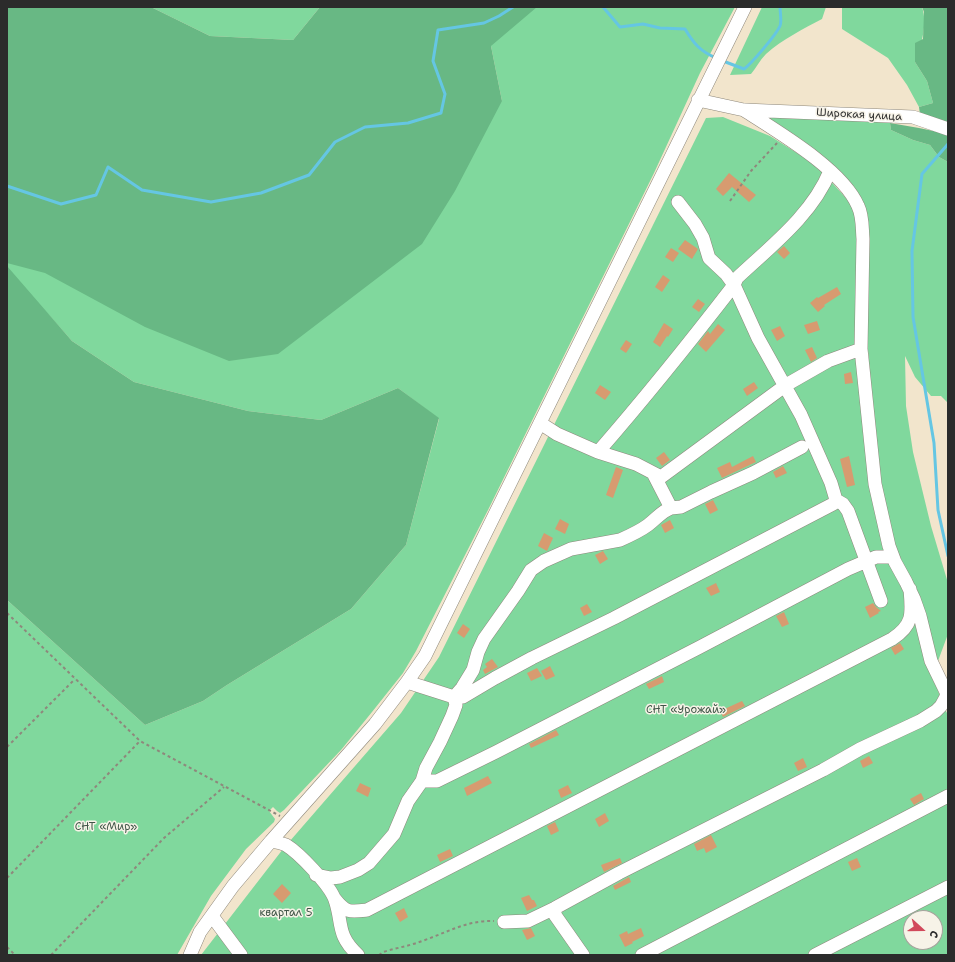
<!DOCTYPE html>
<meta charset="utf-8">
<style>
body{margin:0}
#map{position:relative;width:955px;height:962px;overflow:hidden;background:#f2e5cc;font-family:"Shantell Sans",sans-serif}
canvas{display:block}
.frame{position:absolute;inset:0;border:8px solid #2b2b2b;pointer-events:none}
.north{position:absolute;left:903px;top:910px;width:40px;height:40px;box-sizing:border-box;background:#f7f3e8;border:1px solid #a5a39c;border-radius:50%;rotate:111deg;font-size:11px;font-weight:700;line-height:16px;text-align:center;color:#2b2b2b}
.north::after{content:'';display:block;margin:auto;width:14px;height:18px;background:#d1495b;clip-path:polygon(50% 0,100% 100%,50% 72%,0 100%)}
</style>
<div id="map">
<canvas width="955" height="962"></canvas>
<div class="frame"></div>
<div class="north">С</div>
</div>
<script>
const g = document.querySelector('canvas').getContext('2d');
g.lineJoin = 'round';
function fillPath(path, color) { g.fillStyle = color; g.fill(path, 'evenodd'); }
function stroke(path, color, width, dash) { g.strokeStyle = color; g.lineWidth = width; g.lineCap = dash ? 'butt' : 'round'; g.setLineDash(dash || []); g.stroke(path); }
function write(font, color, halo, rows, align = 'center') {
  g.font = font + ' "Shantell Sans",sans-serif'; g.lineWidth = 3; g.setLineDash([]); g.textBaseline = 'middle'; g.strokeStyle = halo; g.fillStyle = color; for (const [text, x, y, turn = 0] of rows) {
    g.save(); g.translate(x, y); g.rotate((+turn || 0) * Math.PI / 180); g.textAlign = isNaN(turn) ? turn : align; if (halo) g.strokeText(text, 0, 0); g.fillText(text, 0, 0); g.restore();
  }
}
fillPath(new Path2D(`
 M151,7H320L293,40L210,36Z
 M496,7H735L700,73L654,173L488,510L416,651L403,673L372,712L341,750L284,810L280,813L277,811L273,807L269,811L275,819L274,822L246,849L211,896L177,955H7V600L145,725L203,701L227,685L351,609L406,545L439,419L398,388L321,420L248,411L134,382L72,341L49,315L7,286V217L502,101L491,46Z
 M762,7H826L822,19C803,29 783,39 766,54C760,60 756,68 751,74L730,75Z
 M842,7H922C928,25 921,45 915,62L927,81L933,103L919,107L907,85L888,58L842,29Z
 M766,114L890,123L891,130L913,140L930,145L939,157L948,162V403L941,396H931L915,377L905,356L906,406L913,452L931,526L948,583V634L938,661L893,543L881,489L871,392L857,194L768,125Z
 M723,117L770,136L816,165L856,209L859,351L890,552L943,705L948,715V955H201L283,849L401,713L439,657L706,118ZM911,918H935V942H911Z`), '#80d89d');
fillPath(new Path2D(`
 M7,7H151L210,36L293,40L320,7H537L491,46L502,101L455,191L422,244L278,354L229,361L145,327L45,273L7,263Z
 M922,7H948V123L920,115L919,107L933,103L927,81L915,62V43L923,39L924,12Z
 M890,123L919,128L948,134V162L939,157L930,145L913,140L891,130Z
 M7,266L72,341L134,382L248,411L321,420L398,388L439,418L406,545L351,609L227,685L203,701L145,725L7,600Z`), '#68b884');
stroke(new Path2D(`
 M603,7L620,27L643,24L660,28L685,29C694,44 700,51 716,58
 M723,61L744,69C752,63 776,35 780,26C782,21 780,12 780,7
 M948,144L922,174L912,251L913,317L934,443L938,510L948,556
 M7,186L61,204L96,195L108,167L142,190L211,202L261,193L309,175L335,142L365,127L408,123L441,113L445,94L433,61L438,30L484,23L499,16L513,7`), '#65c6e3', 3);
fillPath(new Path2D(`
 M729,173L756,195L749,202L732,187L723,196L716,189Z
 M685,240L698,249L692,259L678,249Z
 M784,246L790,253L784,259L777,252Z
 M671,248L679,253L673,262L665,257Z
 M663,275L670,280L662,292L655,287Z
 M837,287L841,294L824,305L825,306L818,312L810,303L817,297L818,298Z
 M698,299L705,304L699,312L692,307Z
 M817,321L820,330L808,334L804,325Z
 M664,323L673,329L668,337L667,336L660,347L653,342Z
 M718,324L725,330L706,352L698,344L708,331L710,334Z
 M780,326L785,336L777,341L771,330Z
 M626,340L632,344L626,353L620,349Z
 M812,347L817,358L811,362L805,350Z
 M851,372L853,383L845,384L844,374Z
 M754,382L758,388L747,396L743,389Z
 M600,385L611,392L605,400L595,393Z
 M664,452L670,460L662,466L656,458Z
 M753,456L756,462L722,478L717,468L730,462L732,467Z
 M849,456L855,485L847,487L840,459Z
 M783,466L787,473L776,478L773,472Z
 M616,467L623,470L613,498L606,495Z
 M713,500L718,510L710,514L705,504Z
 M560,519L569,524L565,534L555,529Z
 M670,520L674,528L665,533L661,525Z
 M544,533L553,538L547,551L538,546Z
 M603,551L608,559L600,564L595,555Z
 M716,583L720,592L711,596L706,588Z
 M873,603L876,607L881,611L878,612L879,613L870,618L865,607Z
 M587,604L592,612L584,616L580,608Z
 M784,612L789,624L782,627L776,616Z
 M463,624L470,629L464,638L457,633Z
 M900,643L904,649L895,655L891,648Z
 M492,659L498,667L485,674L483,670L487,667L485,664Z
 M550,666L555,676L546,680L541,671Z
 M537,668L542,676L531,681L527,673Z
 M662,676L664,682L649,689L646,684Z
 M742,701L745,706L723,717L720,711Z
 M556,730L559,735L531,748L529,744Z
 M869,756L873,763L863,768L860,761Z
 M803,758L807,767L798,771L794,763Z
 M488,776L492,783L467,796L464,788Z
 M360,783L371,788L368,797L356,791Z
 M568,785L572,793L561,798L558,790Z
 M921,793L924,799L914,805L910,799Z
 M605,813L609,821L599,827L595,819Z
 M555,822L559,831L551,835L547,826Z
 M711,835L717,847L706,853L704,848L697,851L694,844Z
 M450,849L453,856L440,862L437,855Z
 M620,858L622,863L604,872L601,865Z
 M857,858L861,867L852,871L848,862Z
 M629,877L631,882L615,890L613,886Z
 M282,884L291,893L282,903L273,894Z
 M529,895L532,900H534L537,906L527,911L521,898Z
 M404,908L408,917L400,922L395,913Z
 M531,928L535,936L527,940L522,930Z
 M641,928L644,936L632,942L633,943L625,947L619,935L627,931L628,934Z`), '#d79b70');
const minor = new Path2D(`
 M698,100L744,110L913,117L948,129
 M744,110C778,132 842,169 858,206C863,216 862,228 863,239L861,349L875,484L889,546L895,562L906,582L914,599L920,616L931,661L948,696
 M678,202L695,224L703,238L709,258L726,274L734,285L758,338L801,415L831,483L836,500L843,504L848,511L881,601
 M540,423L557,434L598,452C645,398 690,342 734,285L737,278C771,246 812,215 830,171
 M598,452L636,464L661,477L786,385L828,361L861,349
 M653,473L671,508L681,507L711,492L753,473L802,447
 M407,682L454,697L462,688L473,670L478,652L484,639L518,591L531,570L544,561L571,549L620,540C629,536 640,531 648,525C656,519 662,511 671,508
 M422,781H437L496,752L700,647L848,569L876,557H893
 M271,841C276,842 281,843 286,845C299,853 330,885 335,900C343,923 336,935 358,955
 M316,875L331,878L340,877L358,870L369,863L394,834L408,801L422,781L426,768L440,742L452,716L456,705L454,697H463L495,678L532,658L614,618L833,504L836,500
 M335,899C346,913 350,912 367,910L892,639C914,625 912,613 910,589
 M555,908V915L583,955
 M212,916L241,955
 M504,922L528,921L555,908L619,873L823,770L860,749L920,721L936,711L941,706L947,695
 M190,955L200,932L233,886L271,841L375,724L407,682L425,656L745,7
 M642,955L948,796
 M815,955L948,887`);
stroke(minor, '#8e887c', 14);
stroke(new Path2D(`
 M730,201L751,171L777,143
 M7,613L140,741L280,816
 M7,747L75,679
 M7,878L140,741
 M7,947L15,955
 M51,955L164,838L224,787
 M379,955L383,952C396,948 409,946 422,941C446,933 467,920 494,921`), '#8e887c', 2, [3, 3]);
stroke(minor, '#fff', 13);
write('11px', '#2b2b2b', '#f7f3e8', [
 ["Широкая улица",859,115,3]
]);
write('11px', '#405648', '#f7f3e8', [
 ["СНТ «Урожай»",686,710],
 ["СНТ «Мир»",106,827],
 ["квартал 5",286,913]
]);
</script>
